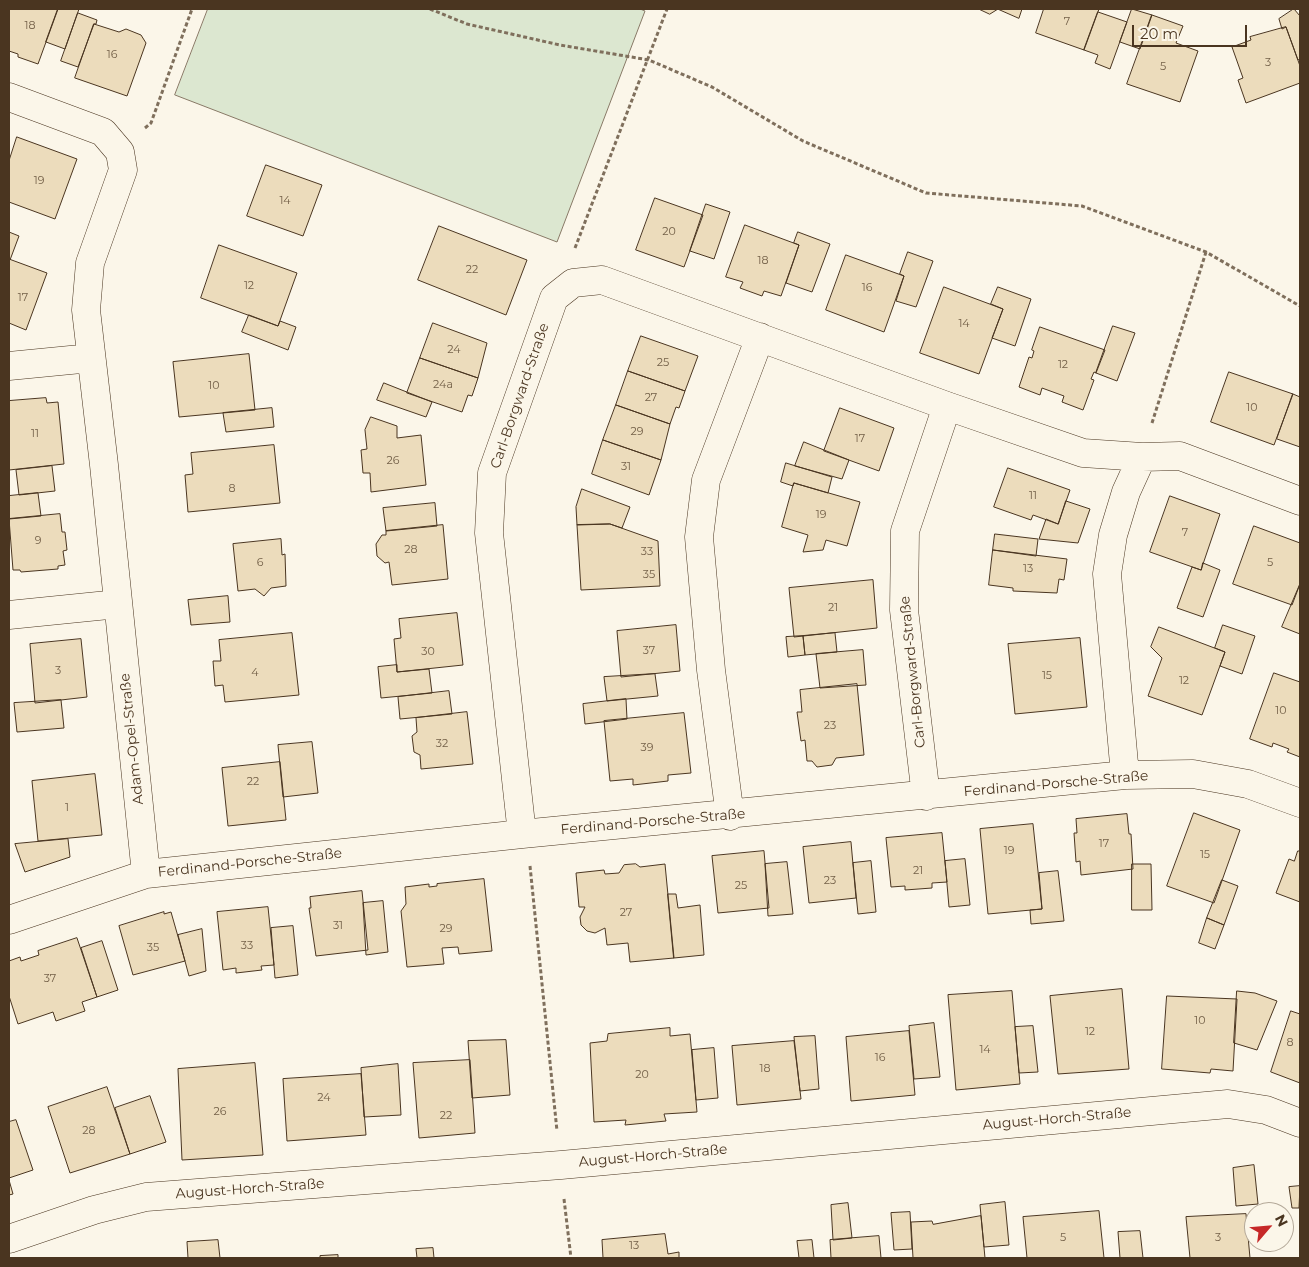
<!DOCTYPE html>
<meta charset="utf-8">
<style>
body{margin:0}
#map{position:relative;width:1309px;height:1267px;overflow:hidden;background:#fbf6e9;font-family:Montserrat,sans-serif}
canvas{display:block}
.frame{position:absolute;inset:0;border:10px solid #4a3520;pointer-events:none}
.north{position:absolute;left:1244px;top:1202px;width:50px;height:50px;box-sizing:border-box;background:#fbf6e9;border:1px solid #b4a999;border-radius:50%;rotate:63deg;font-size:14px;font-weight:700;line-height:20px;text-align:center;color:#4a3520}
.north::after{content:'';display:block;margin:auto;width:18px;height:22px;background:#c62828;clip-path:polygon(50% 0,100% 100%,50% 72%,0 100%)}
.scale{position:absolute;left:1132px;top:25px;width:115px;height:22px;box-sizing:border-box;border:2px solid #4a3520;border-top:0;padding-left:6px;font-size:15px;line-height:18px;white-space:nowrap;color:#4a3520;-webkit-text-stroke:4px #fbf6e9;paint-order:stroke}
</style>
<div id="map">
<canvas width="1309" height="1267"></canvas>
<div class="frame"></div>
<div class="north">N</div>
<div class="scale">20 m</div>
</div>
<script>
const g = document.querySelector('canvas').getContext('2d');
g.lineJoin = 'round';
function fillPath(path, color) { g.fillStyle = color; g.fill(path, 'evenodd'); }
function stroke(path, color, width, dash) { g.strokeStyle = color; g.lineWidth = width; g.lineCap = dash ? 'butt' : 'round'; g.setLineDash(dash || []); g.stroke(path); }
function write(font, color, halo, rows, align = 'center') {
  g.font = font + ' Montserrat,sans-serif'; g.lineWidth = 4; g.setLineDash([]); g.textBaseline = 'middle'; g.strokeStyle = halo; g.fillStyle = color; for (const [text, x, y, turn = 0] of rows) {
    g.save(); g.translate(x, y); g.rotate((+turn || 0) * Math.PI / 180); g.textAlign = isNaN(turn) ? turn : align; if (halo) g.strokeText(text, 0, 0); g.fillText(text, 0, 0); g.restore();
  }
}
const green = new Path2D(`
 M208,9H640L645,11L557,242L175,95Z`);
fillPath(green, '#dce7d0');
stroke(green, '#887966', 1);
const building = new Path2D(`
 M9,9H58L38,64L18,57V54L9,51Z
 M58,9H79L65,49L46,42Z
 M979,9H998L990,14Z
 M998,9H1022L1019,18Z
 M1044,9H1099L1084,50L1036,33Z
 M1132,9L1152,15L1140,49L1120,42Z
 M1294,9L1300,16V59L1298,60L1286,27L1282,29L1279,19Z
 M1098,12L1127,22L1110,69L1095,63L1098,55L1084,50Z
 M78,13L97,20L96,24H94L78,67L61,61Z
 M1152,15L1183,26L1176,43L1198,51L1180,102L1127,84Z
 M94,24L119,32L126,29L141,35L146,43L127,96L75,78Z
 M1286,27L1300,66V83L1246,103L1238,80L1243,78L1232,47L1251,40L1250,37Z
 M17,137L77,159L55,219L9,202V161Z
 M266,165L322,185L303,236L247,216Z
 M655,198L703,215L684,267L636,250Z
 M706,204L730,212L714,259L690,251Z
 M745,225L799,245L781,296L764,291L762,296L740,288L743,282L726,277Z
 M439,226L527,260L506,315L418,280Z
 M9,232L19,236L10,260L9,259Z
 M798,232L830,244L812,292L786,283L799,245L794,243Z
 M219,245L297,273L278,326L201,298Z
 M908,252L933,261L916,307L896,301L904,276L900,274Z
 M846,255L904,276L884,332L826,310Z
 M9,259L47,273L26,330L9,323Z
 M944,287L1003,309L979,374L920,353Z
 M998,287L1031,299L1015,346L992,338L1003,309L991,304Z
 M249,315L278,326L280,321L296,327L288,350L242,332Z
 M433,323L487,343L478,378L420,358Z
 M1113,326L1135,333L1117,381L1096,373Z
 M1040,327L1105,350L1096,373L1094,372L1091,379L1094,380L1083,410L1062,402L1064,396L1042,388L1040,395L1019,387L1029,357L1032,358L1034,351L1032,350Z
 M641,336L698,356L685,391L628,371Z
 M249,354L255,410L179,417L173,362Z
 M420,358L478,378L472,396L468,395L462,412L407,393Z
 M628,371L685,391L679,408L676,407L670,424L616,405Z
 M1229,372L1293,394L1274,445L1211,422Z
 M384,383L432,402L426,417L377,400Z
 M1293,394L1300,397V447L1277,439Z
 M46,398L47,403L58,402L64,464L9,470V401Z
 M616,405L670,424L661,460L603,440Z
 M272,408L274,427L226,432L223,413Z
 M840,408L894,428L879,471L824,451Z
 M371,417L397,426V438L421,435L426,485L371,492L370,473H363L361,450L367,449L365,430Z
 M603,440L661,460L649,495L592,474Z
 M804,442L849,460L842,479L795,466Z
 M274,445L280,503L188,512L185,475L193,474L191,453Z
 M786,463L832,477L828,493L794,483L793,486L781,482Z
 M52,466L55,491L19,495L16,470Z
 M1008,468L1070,490L1058,524L1033,515L1031,520L994,507Z
 M794,483L860,502L847,546L826,540L823,550L803,552L808,535L782,527Z
 M582,489L630,507L622,528L610,524L577,525L576,507Z
 M38,493L41,516L9,519V496Z
 M1170,496L1220,514L1201,570L1150,552Z
 M1066,501L1090,509L1078,543L1039,539L1046,519L1058,524Z
 M435,503L437,526L386,531L383,508Z
 M60,514L62,532H65L67,550L63,551L65,565L58,566V569L21,572L20,570H13L9,519Z
 M610,524L658,541L660,586L581,590L577,525Z
 M443,525L448,579L392,585L389,562L385,563L377,556L376,544L382,535H386V531Z
 M1254,526L1300,543V584L1292,605L1233,584Z
 M995,534L1038,539L1036,556L993,550Z
 M281,539L282,555L285,554L286,586L271,588L264,596L255,589L238,591L233,544Z
 M993,550L1067,559L1064,580L1059,579L1057,593L1013,591V588L989,585Z
 M1203,563L1220,570L1203,617L1177,608L1192,567L1201,570Z
 M873,580L877,628L794,637L789,588Z
 M1300,584V634L1282,627Z
 M228,596L230,622L191,625L188,600Z
 M457,613L463,665L397,672L394,639L401,638L399,619Z
 M676,625L680,671L621,677L617,631Z
 M1223,625L1255,636L1242,674L1220,666L1225,652L1215,648Z
 M1159,627L1225,652L1202,715L1148,696L1162,658L1151,647Z
 M292,633L299,695L225,702L223,685L215,686L213,661H221L219,640Z
 M835,633L837,652L805,655L803,636Z
 M803,636L805,655L788,657L786,637Z
 M1080,638L1087,707L1015,714L1008,644Z
 M81,639L87,697L35,703L30,644Z
 M863,650L866,685L820,688L816,654Z
 M397,665V672L429,669L432,693L381,698L378,667Z
 M1274,673L1300,682V757L1287,752L1289,749L1273,743L1272,747L1250,739Z
 M655,674L658,696L607,701L604,677Z
 M857,684L864,755L836,758L832,765L817,767L812,761H807L805,740L801,741L797,712H802L800,690Z
 M449,691L452,714L400,719L398,697Z
 M626,699L627,719L585,724L583,704Z
 M61,700L64,728L17,732L14,703Z
 M467,712L473,764L421,769L420,755L414,752L412,736L417,732L416,718Z
 M684,713L691,773L668,775V781L633,785V779L610,781L604,721Z
 M312,742L318,793L283,797L278,745Z
 M280,762L286,820L228,826L222,768Z
 M95,774L102,835L38,841L32,781Z
 M1194,813L1240,830L1214,903L1167,886Z
 M1127,814L1129,834H1131L1133,869L1081,875L1080,861L1076,862L1074,833H1077L1076,819Z
 M1033,824L1042,909L988,914L980,829Z
 M942,833L947,882L932,883V888L905,890V886L891,887L886,838Z
 M68,839L70,857L25,872L15,844Z
 M851,842L856,898L809,903L803,847Z
 M764,851L769,908L718,913L712,856Z
 M1298,851H1300V902L1276,893L1289,859L1294,861Z
 M965,859L970,905L949,907L945,861Z
 M871,861L876,912L858,914L853,863Z
 M787,862L793,914L768,916L765,864Z
 M636,864L640,867L665,864L674,958L630,962L628,943L607,945L605,928L595,933L587,931L581,925L580,917L585,907H579L576,873L604,870L605,874L619,873L624,865Z
 M1132,864H1151L1152,910H1132Z
 M1058,871L1064,921L1031,924L1030,910L1042,909L1039,873Z
 M484,879L492,951L459,954L458,947L442,948L444,964L407,967L401,911L406,904L405,887L429,884V887L437,886V884Z
 M1222,880L1238,886L1224,925L1207,918Z
 M362,891L368,950L316,956L309,908H311L310,897Z
 M668,894H676L678,908L700,905L704,955L674,958Z
 M383,901L388,952L366,955L363,903Z
 M268,907L274,965L261,966L262,970L236,973V968L223,970L217,912Z
 M164,912V914L171,912L185,961L133,975L119,926Z
 M1207,918L1224,925L1215,949L1199,943Z
 M293,926L298,975L275,978L271,928Z
 M202,929L206,971L189,976L178,935Z
 M77,938L97,997L82,1002L85,1011L56,1021L53,1012L18,1024L9,996V961L20,957L21,961L39,955L38,951Z
 M102,941L118,990L97,997L81,948Z
 M1122,989L1129,1069L1058,1074L1050,996Z
 M1012,991L1020,1084L956,1090L948,995Z
 M1237,991L1255,993L1277,1001L1257,1050L1234,1043Z
 M1167,996L1237,999L1233,1071L1211,1069L1210,1073L1162,1069Z
 M1291,1011L1300,1014V1083L1271,1072Z
 M934,1023L940,1077L914,1079L909,1026Z
 M1033,1026L1038,1072L1019,1073L1015,1027Z
 M670,1028V1036L690,1034L697,1112L664,1114L666,1121L625,1125L626,1120L594,1122L590,1043L607,1041L608,1034Z
 M909,1031L915,1095L851,1101L846,1037Z
 M815,1036L819,1089L800,1091L794,1037Z
 M506,1040L510,1095L472,1098L468,1041Z
 M794,1041L801,1099L737,1105L732,1046Z
 M714,1048L718,1098L696,1100L692,1050Z
 M470,1060L475,1133L419,1138L413,1063Z
 M255,1063L263,1155L182,1160L178,1069Z
 M398,1064L401,1115L364,1117L361,1068Z
 M361,1074L366,1135L287,1141L283,1079Z
 M107,1087L130,1154L70,1173L48,1107Z
 M150,1096L166,1142L130,1154L115,1108Z
 M16,1120L33,1170L9,1178V1122Z
 M1254,1165L1258,1204L1236,1206L1233,1168Z
 M9,1180L13,1194L9,1195Z
 M1300,1186L1299,1208H1292L1289,1187Z
 M1005,1202L1009,1245L984,1247L980,1205Z
 M848,1203L852,1238L833,1240L831,1205Z
 M1099,1211L1104,1258H1027L1023,1217Z
 M910,1212L912,1249L894,1250L891,1213Z
 M1246,1214L1250,1258H1190L1186,1217Z
 M981,1216L985,1258H913L911,1222L932,1221L933,1224Z
 M1140,1231L1143,1258H1120L1118,1232Z
 M665,1234L668,1254L679,1252V1258H603L602,1240Z
 M879,1236L881,1258H831L830,1240Z
 M218,1240L220,1258H188L187,1242Z
 M812,1240L814,1258H799L797,1241Z
 M433,1248L434,1258H417L416,1249Z
 M338,1255V1258H320V1256Z`);
fillPath(building, '#ecdcbc');
stroke(building, '#4a3520', 1);
const street = new Path2D(`
 M9,97L103,132L120,152L123,170L90,263L86,310L104,465L146,874
 M9,366L91,358
 M9,615L118,604
 M1125,775L1107,574L1113,535L1126,492L1142,457
 M926,796L904,610L905,531L947,406
 M730,816L711,670L699,537L706,480L760,337
 M522,834L489,533L492,473L554,298L573,283L602,280L947,406L1083,453L1142,457L1180,456L1300,501
 M9,920L146,874L522,834L1125,775L1193,774L1248,784L1300,803
 M9,1239L94,1210L146,1197L561,1165L1228,1104L1266,1110L1300,1123`);
stroke(street, '#4a3520', 29);
stroke(new Path2D(`
 M430,9L467,24L560,45L649,60L712,87L803,141L926,193L1082,206L1206,252L1300,306
 M145,128L151,123L192,9
 M575,248L667,9
 M1152,423L1206,252
 M530,866L557,1131
 M564,1199L571,1258`), '#7f6f5c', 3, [4, 2.5]);
stroke(street, '#fbf6e9', 28);
write('11px', '#725f47', null, [
 ["7",1067,22],
 ["18",30,26],
 ["16",112,55],
 ["3",1268,63],
 ["5",1163,67],
 ["19",39,181],
 ["14",285,201],
 ["20",669,232],
 ["18",763,261],
 ["22",472,270],
 ["12",249,286],
 ["16",867,288],
 ["17",23,298],
 ["14",964,324],
 ["24",454,350],
 ["25",663,363],
 ["12",1063,365],
 ["24a",443,385],
 ["10",214,386],
 ["27",651,398],
 ["10",1252,408],
 ["29",637,432],
 ["11",35,434],
 ["17",860,439],
 ["26",393,461],
 ["31",626,467],
 ["8",232,489],
 ["11",1033,496],
 ["19",821,515],
 ["7",1185,533],
 ["9",38,541],
 ["28",411,550],
 ["33",647,552],
 ["6",260,563],
 ["5",1270,563],
 ["13",1028,569],
 ["35",649,575],
 ["21",833,608],
 ["37",649,651],
 ["30",428,652],
 ["3",58,671],
 ["4",255,673],
 ["15",1047,676],
 ["12",1184,681],
 ["10",1281,711],
 ["23",830,726],
 ["32",442,744],
 ["39",647,748],
 ["22",253,782],
 ["1",67,808],
 ["17",1104,844],
 ["19",1009,851],
 ["15",1205,855],
 ["21",918,871],
 ["23",830,881],
 ["25",741,886],
 ["27",626,913],
 ["31",338,926],
 ["29",446,929],
 ["33",247,946],
 ["35",153,948],
 ["37",50,979],
 ["10",1200,1021],
 ["12",1090,1032],
 ["8",1290,1043],
 ["14",985,1050],
 ["16",880,1058],
 ["18",765,1069],
 ["20",642,1075],
 ["24",324,1098],
 ["26",220,1112],
 ["22",446,1116],
 ["28",89,1131],
 ["5",1063,1238],
 ["3",1218,1238],
 ["13",634,1246]
]);
write('14px', '#4a3520', '#fbf6e9', [
 ["Carl-Borgward-Straße",520,396,-71],
 ["Carl-Borgward-Straße",913,672,-96],
 ["Adam-Opel-Straße",132,739,-96],
 ["Ferdinand-Porsche-Straße",1056,784,-5],
 ["Ferdinand-Porsche-Straße",653,822,-5],
 ["Ferdinand-Porsche-Straße",250,863,-6],
 ["August-Horch-Straße",1057,1119,-5],
 ["August-Horch-Straße",653,1156,-5],
 ["August-Horch-Straße",250,1189,-4]
]);
</script>
